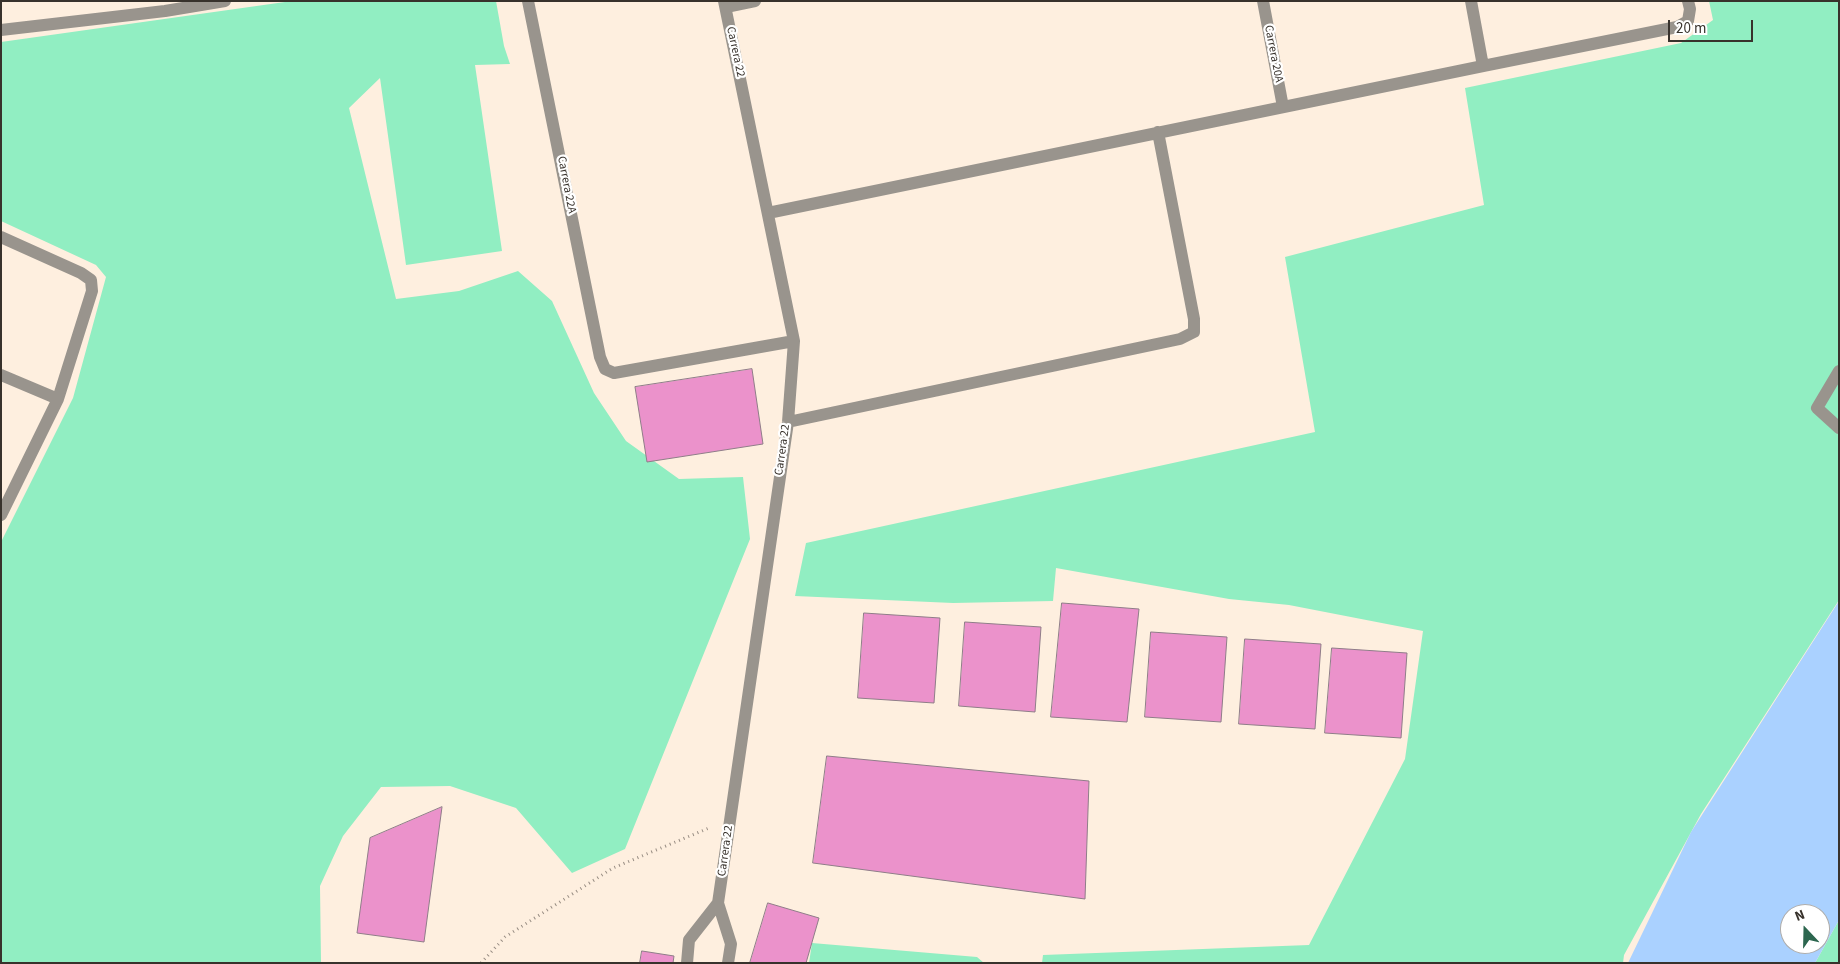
<!DOCTYPE html>
<style>
body{margin:0}
#map{position:relative;width:1840px;height:964px;overflow:hidden;background:#feefdf;font-family:"Source Sans 3",sans-serif}
canvas{display:block}
.frame{position:absolute;inset:0;border:2px solid #38322c;pointer-events:none}
.north{position:absolute;left:1780px;top:904px;width:50px;height:50px;box-sizing:border-box;background:#fff;border:1px solid #afadab;border-radius:50%;rotate:339deg;font-size:14px;font-weight:700;line-height:20px;text-align:center;color:#38322c}
.north::after{content:'';display:block;margin:auto;width:18px;height:22px;background:#2c664f;clip-path:polygon(50% 0,100% 100%,50% 72%,0 100%)}
.scale{position:absolute;left:1668px;top:20px;width:85px;height:22px;box-sizing:border-box;border:2px solid #38322c;border-top:0;padding-left:6px;font-size:15px;line-height:18px;white-space:nowrap;color:#38322c;-webkit-text-stroke:4px #fff;paint-order:stroke}
</style>
<div id="map">
<canvas width="1840" height="964"></canvas>
<div class="frame"></div>
<div class="north">N</div>
<div class="scale">20 m</div>
</div>
<script>
const g = document.querySelector('canvas').getContext('2d');
g.lineJoin = 'round';
function fillPath(path, color) { g.fillStyle = color; g.fill(path, 'evenodd'); }
function stroke(path, color, width, dash) { g.strokeStyle = color; g.lineWidth = width; g.lineCap = dash ? 'butt' : 'round'; g.setLineDash(dash || []); g.stroke(path); }
function write(font, color, halo, rows, align = 'center') {
  g.font = font + ' "Source Sans 3",sans-serif'; g.lineWidth = 4.5; g.setLineDash([]); g.textBaseline = 'middle'; g.strokeStyle = halo; g.fillStyle = color; for (const [text, x, y, turn = 0] of rows) {
    g.save(); g.translate(x, y); g.rotate((+turn || 0) * Math.PI / 180); g.textAlign = isNaN(turn) ? turn : align; if (halo) g.strokeText(text, 0, 0); g.fillText(text, 0, 0); g.restore();
  }
}
fillPath(new Path2D(`
 M292,1H496L504,46L510,64L475,65L502,251L406,265L380,78L349,108L396,299L459,291L518,271L552,301L594,393L626,441L679,479L743,477L750,539L625,849L572,873L516,808L450,786L381,787L343,836L320,886L321,963H1V542L73,398L106,277L96,265L1,221V42Z
 M1709,1H1839V600L1701,814L1624,955L1623,963H1042L1043,955L1309,945L1405,759L1423,631L1289,605L1229,599L1056,568L1053,601L953,603L795,596L806,543L1315,432L1285,257L1484,205L1465,88L1681,43L1713,20Z
 M1839,920V963H1815Z
 M812,943L977,957L984,963H809Z`), '#91eec2');
fillPath(new Path2D(`
 M1839,601V920L1815,963H1628L1691,832ZM1790,914H1820V944H1790Z`), '#aad1ff');
const building = new Path2D(`
 M752,369L763,444L647,462L635,387Z
 M1062,603L1139,609L1127,722L1051,717Z
 M864,613L940,618L934,703L858,698Z
 M965,622L1041,627L1035,712L959,706Z
 M1151,632L1227,637L1221,722L1145,717Z
 M1245,639L1321,644L1315,729L1239,724Z
 M1332,648L1407,653L1401,738L1325,733Z
 M827,756L1089,781L1085,899L813,863Z
 M442,807L424,942L357,933L370,838Z
 M768,903L819,918L806,963H750Z
 M642,951L674,956L673,963H640Z`);
fillPath(building, '#eb92cb');
stroke(building, '#8f7d88', 1);
stroke(new Path2D(`
 M481,963L505,937L613,868L709,828`), '#988d83', 3, [1, 4]);
stroke(new Path2D(`
 M528,1L600,357L605,369L614,373L794,341
 M724,1L794,341L788,422L718,903L731,944L728,963
 M1263,1L1283,107
 M1471,1L1483,66
 M726,7L755,1
 M1,30L165,11L225,1
 M768,213L1483,66L1677,27L1688,21L1690,9L1688,1
 M1,237L81,273L91,280L92,291L58,399L1,515
 M1839,371L1817,408L1839,428
 M1,375L58,399
 M788,422L1180,339L1194,332V319L1158,132
 M687,963L689,940L718,903`), '#99948d', 12);
write('12px', '#38322c', '#fff', [
 ["Carrera 22",735,52,78],
 ["Carrera 20A",1273,54,79],
 ["Carrera 22A",566,185,79],
 ["Carrera 22",783,450,-82],
 ["Carrera 22",726,851,-82]
]);
</script>
